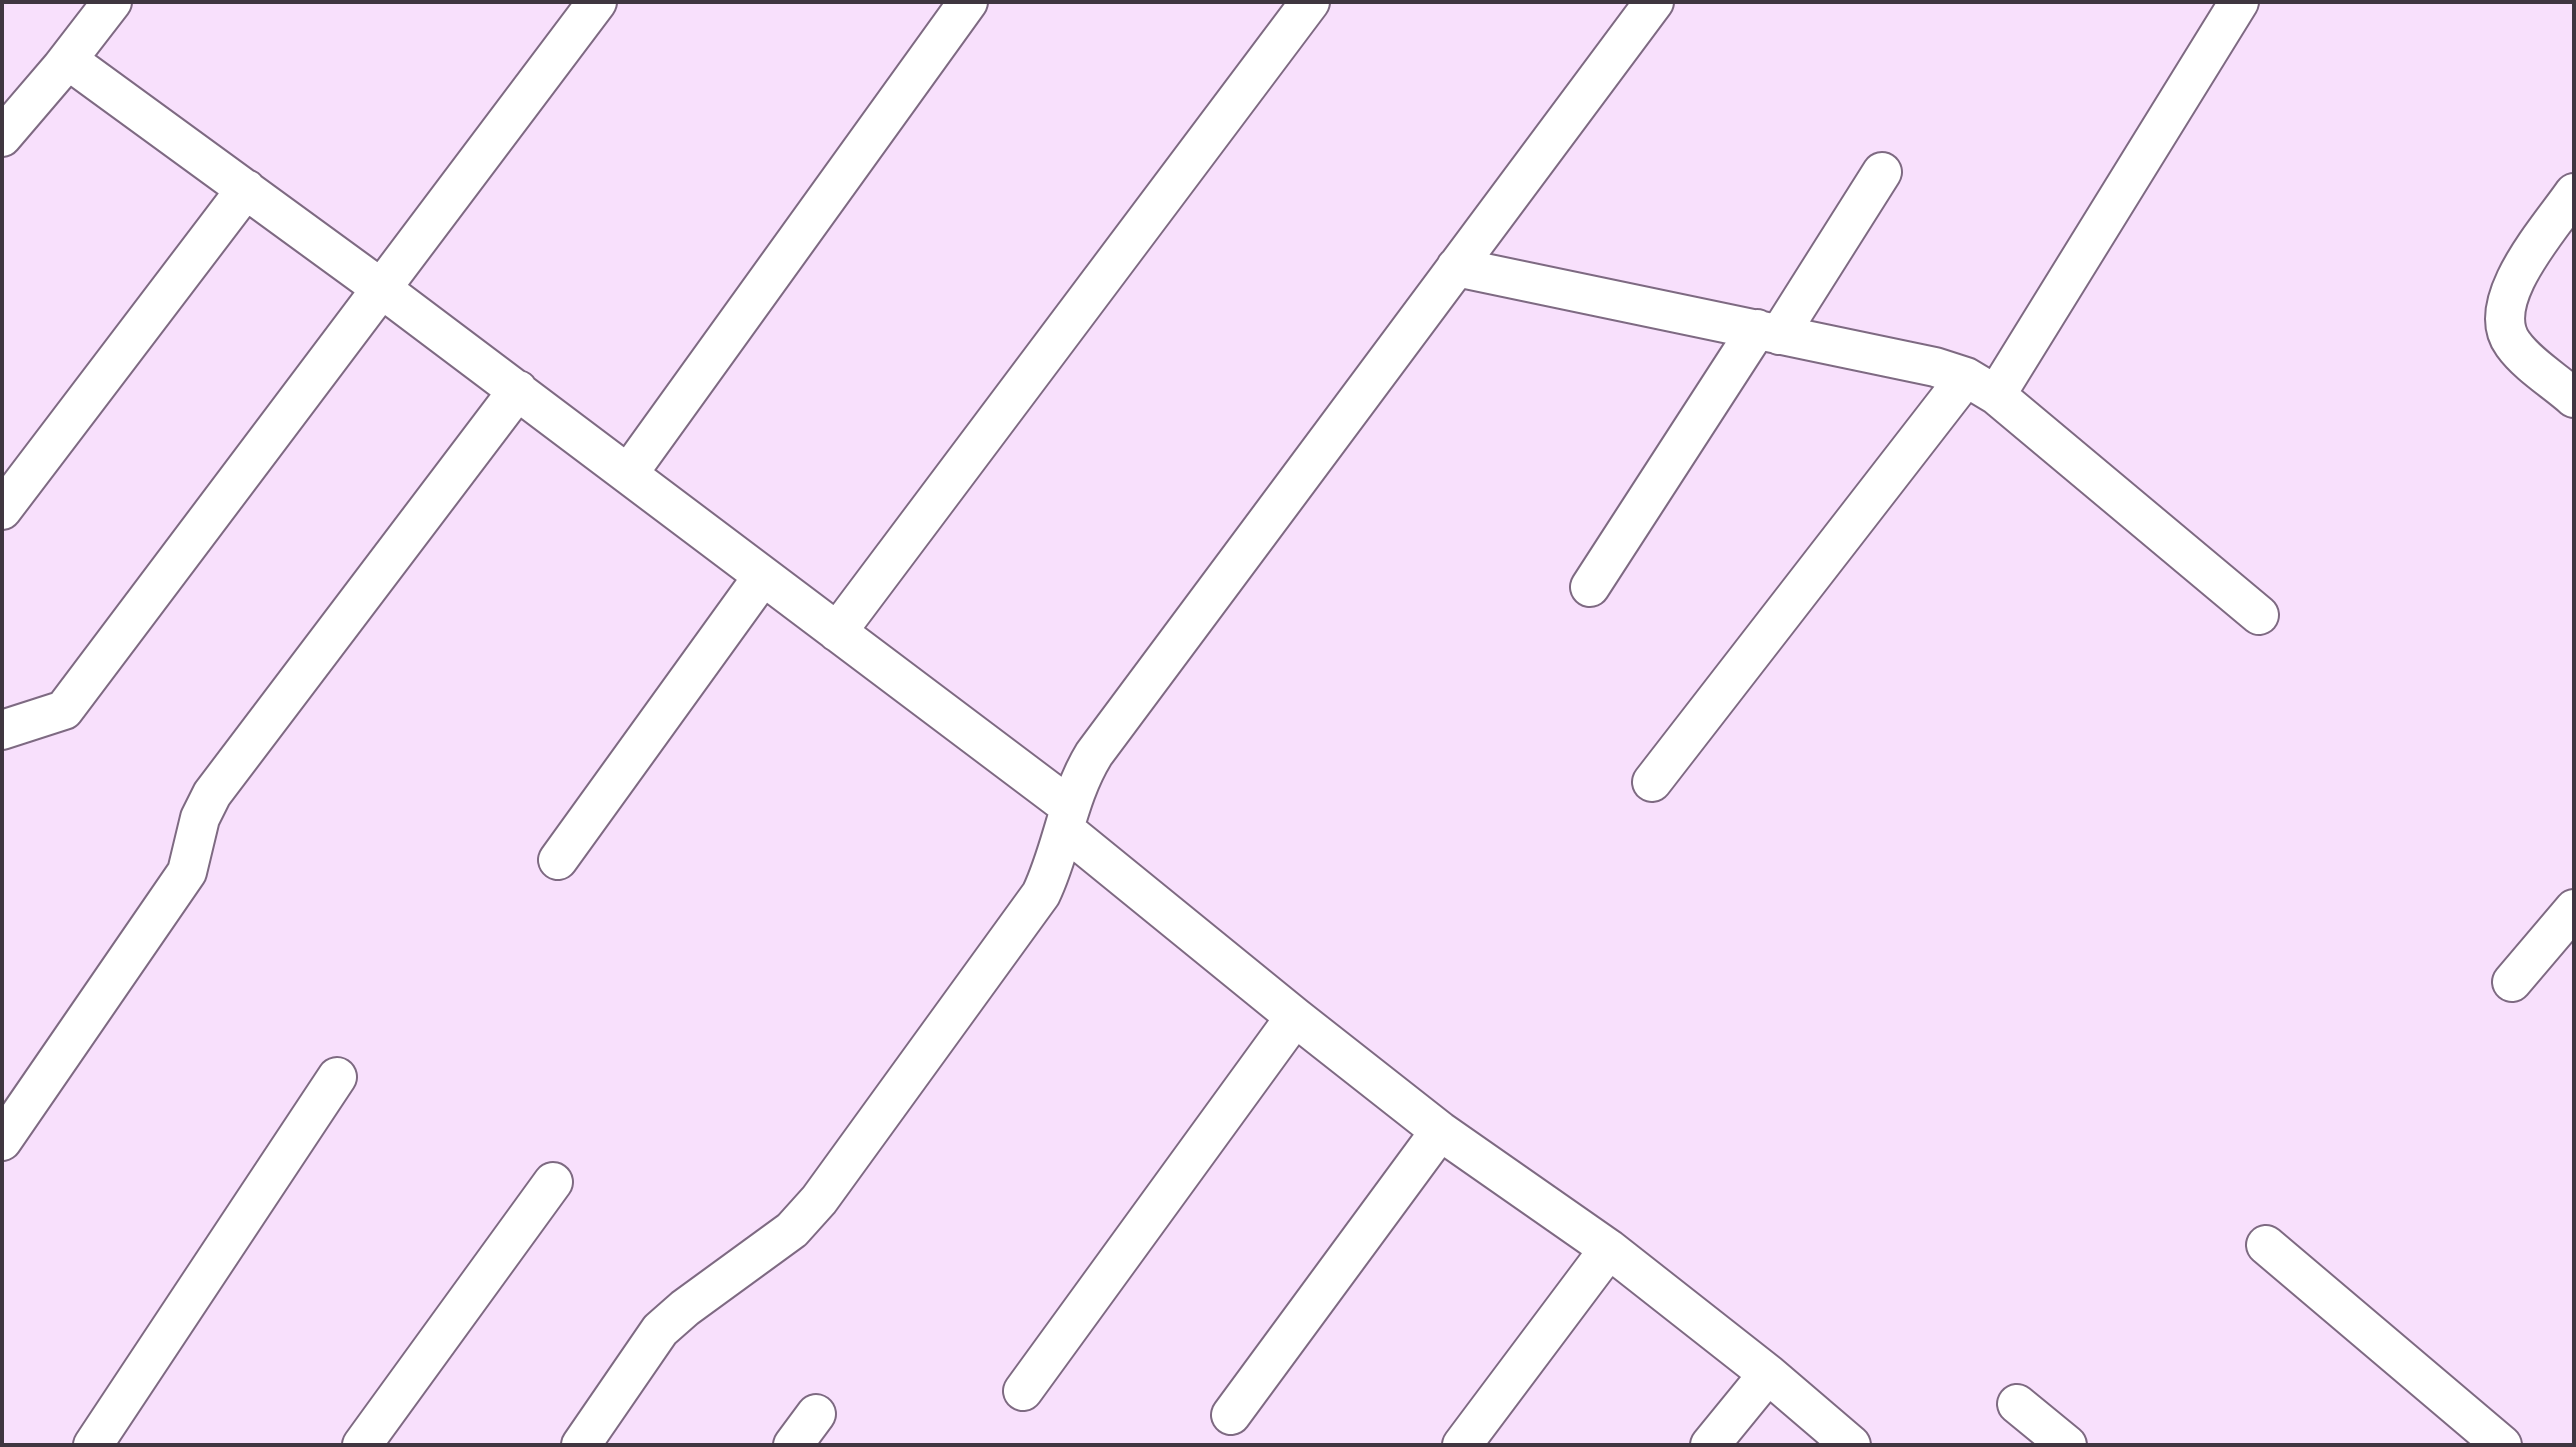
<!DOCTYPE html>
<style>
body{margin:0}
#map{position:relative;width:2576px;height:1447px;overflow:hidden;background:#f8e0fc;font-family:"DM Sans",sans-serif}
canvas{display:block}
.frame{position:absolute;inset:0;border:4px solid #3f3640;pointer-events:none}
</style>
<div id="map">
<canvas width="2576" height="1447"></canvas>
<div class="frame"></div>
</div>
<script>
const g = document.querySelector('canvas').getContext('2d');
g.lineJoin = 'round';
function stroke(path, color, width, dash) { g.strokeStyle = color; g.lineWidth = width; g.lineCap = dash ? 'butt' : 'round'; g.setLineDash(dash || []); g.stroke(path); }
const minor = new Path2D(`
 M68,60L382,289L1070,807
 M2,137L61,68L112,2
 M2574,193C2550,228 2482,302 2513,344C2528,365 2555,381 2574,398
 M1456,267L1935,367L1966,377L1996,395L2259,615
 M1779,335L1882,172
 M1996,395L2239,2
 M628,474L968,2
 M2,510L246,189
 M1590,587L1757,329
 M837,632L1310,2
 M2,730L64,710L597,2
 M1652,782L1966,377
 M1064,829L1295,1017L1440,1131L1609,1249L1768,1374L1851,1445
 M558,860L763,576
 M2512,982L2574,909
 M2,1141L187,872L200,818L212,794L518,390
 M2266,1245L2502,1445
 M1023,1391L1295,1017
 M2017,1404L2067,1445
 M1231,1415L1440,1131
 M93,1445L337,1077
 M362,1445L553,1182
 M581,1445L660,1330L685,1308L792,1230L819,1200L1041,894C1063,848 1067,798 1094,754L1654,2
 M793,1445L816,1414
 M1462,1445L1609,1249
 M1710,1445L1768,1374`);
stroke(minor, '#7e6a82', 42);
stroke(minor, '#fff', 38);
</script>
